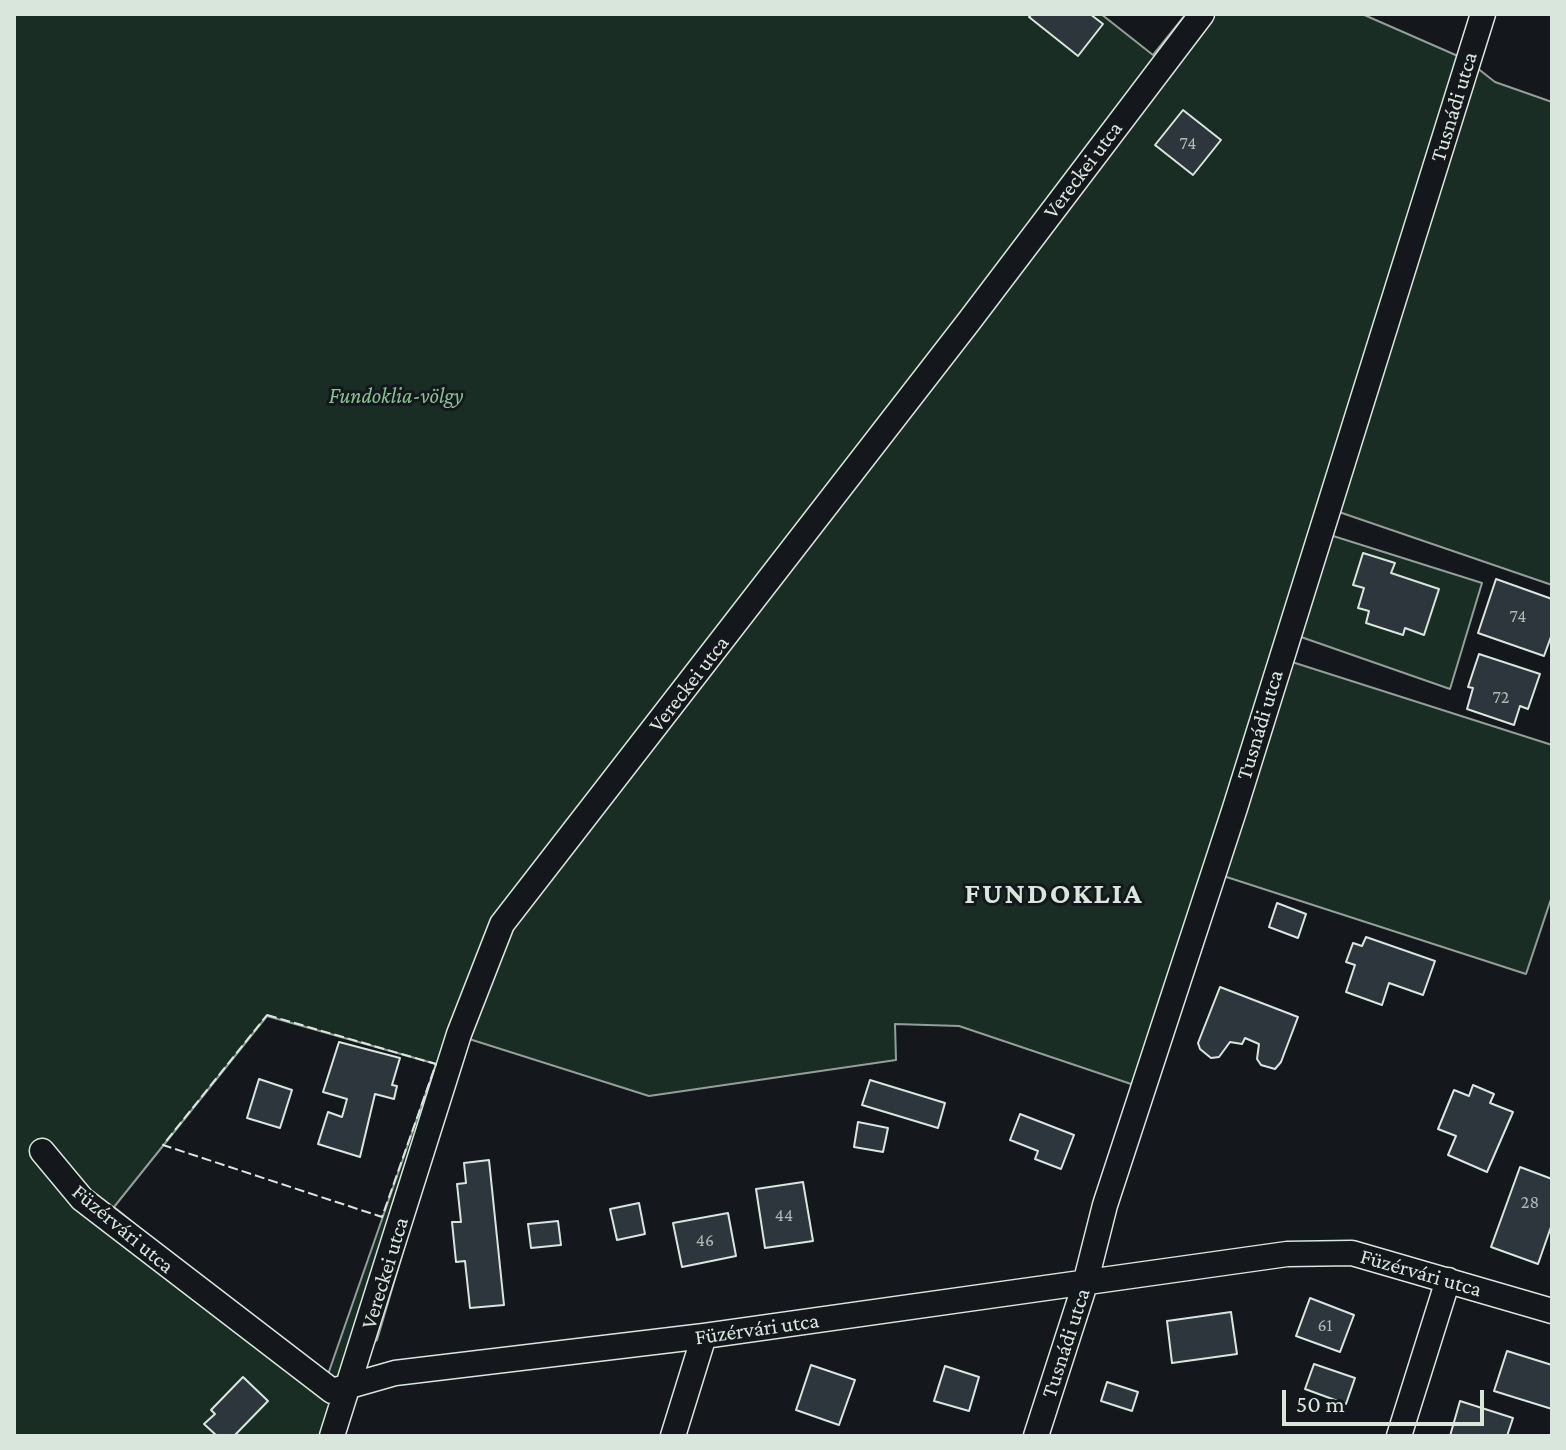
<!DOCTYPE html>
<meta charset="utf-8">
<style>
body{margin:0}
#map{position:relative;width:1566px;height:1450px;overflow:hidden;background:#14181c;font-family:"Crimson Pro",serif}
canvas{display:block}
.frame{position:absolute;inset:0;border:16px solid #d8e6dc;pointer-events:none}
.scale{position:absolute;left:1282px;top:1390px;width:202px;height:36px;box-sizing:border-box;border:4px solid #d8e6dc;border-top:0;padding-left:10px;font-size:24px;line-height:28px;white-space:nowrap;color:#d8e6dc;-webkit-text-stroke:6px #14181c;paint-order:stroke}
</style>
<div id="map">
<canvas width="1566" height="1450"></canvas>
<div class="frame"></div>
<div class="scale">50 m</div>
</div>
<script>
const g = document.querySelector('canvas').getContext('2d');
g.lineJoin = 'round';
function fillPath(path, color) { g.fillStyle = color; g.fill(path, 'evenodd'); }
function stroke(path, color, width, dash) { g.strokeStyle = color; g.lineWidth = width; g.lineCap = dash ? 'butt' : 'round'; g.setLineDash(dash || []); g.stroke(path); }
function write(font, color, halo, rows, align = 'center') {
  g.font = font + ' "Crimson Pro",serif'; g.lineWidth = 6; g.setLineDash([]); g.textBaseline = 'middle'; g.strokeStyle = halo; g.fillStyle = color; for (const [text, x, y, turn = 0] of rows) {
    g.save(); g.translate(x, y); g.rotate((+turn || 0) * Math.PI / 180); g.textAlign = isNaN(turn) ? turn : align; if (halo) g.strokeText(text, 0, 0); g.fillText(text, 0, 0); g.restore();
  }
}
const green = new Path2D(`
 M14,14H1101L1153,55L1186,14H1362L1467,60L1495,82L1552,102V585L1339,512L1330,535L1482,583L1450,689L1301,637L1292,662L1552,745V896L1526,974L1208,871L1137,1086L959,1026L895,1024L896,1060L649,1096L466,1038L377,1340L345,1366L323,1436H14ZM267,1016L436,1064L326,1380L114,1207Z`);
fillPath(green, '#1a2d24');
stroke(green, '#939e99', 2);
const building = new Path2D(`
 M1032,14H1090L1103,24L1078,56L1029,17Z
 M1183,110L1221,140L1193,175L1155,145Z
 M1363,553L1395,563L1391,573L1439,589L1424,635L1405,628L1403,635L1366,623L1369,611L1358,608L1364,588L1353,585Z
 M1496,579L1552,599V634L1544,656L1478,633Z
 M1479,654L1540,674L1528,709L1520,706L1514,725L1467,709L1473,688L1468,687Z
 M1277,903L1306,914L1298,938L1269,927Z
 M1366,937L1435,961L1423,995L1389,983L1382,1005L1346,992L1355,965L1346,962L1353,943L1362,946Z
 M1220,987L1298,1017L1281,1062L1275,1069L1261,1065L1257,1059L1259,1044L1245,1038L1242,1044L1230,1042L1219,1057L1211,1058L1200,1049L1198,1043Z
 M339,1042L400,1058L392,1085L397,1086L394,1099L375,1094L360,1157L318,1144L328,1112L342,1117L347,1099L323,1092Z
 M259,1079L292,1090L280,1128L247,1118Z
 M870,1080L945,1103L938,1128L862,1105Z
 M1473,1085L1494,1094L1490,1103L1513,1112L1487,1172L1448,1155L1456,1136L1438,1129L1454,1090L1469,1096Z
 M1020,1114L1074,1135L1061,1169L1035,1159L1038,1151L1010,1140Z
 M858,1122L888,1128L883,1152L854,1147Z
 M489,1160L504,1305L470,1308L465,1261L456,1262L452,1222H461L457,1184L466,1183L464,1163Z
 M1520,1167L1552,1179V1224L1538,1264L1491,1247Z
 M803,1182L813,1241L765,1248L756,1189Z
 M639,1203L645,1234L617,1240L610,1209Z
 M728,1213L736,1256L682,1267L673,1223Z
 M558,1221L561,1245L531,1248L528,1224Z
 M1310,1298L1354,1315L1340,1352L1296,1336Z
 M1231,1312L1237,1354L1172,1363L1167,1321Z
 M1507,1351L1552,1365V1409L1494,1391Z
 M1314,1364L1355,1378L1346,1404L1305,1389Z
 M811,1365L855,1380L839,1425L796,1410Z
 M945,1366L979,1377L969,1411L934,1401Z
 M243,1377L268,1401L234,1436H217L204,1424L215,1414L211,1410Z
 M1107,1382L1138,1392L1132,1411L1101,1401Z
 M1460,1401L1513,1418L1507,1436H1450Z`);
fillPath(building, '#2c363c');
stroke(building, '#d8e6dc', 2);
const minor = new Path2D(`
 M42,1151L82,1199L332,1391L395,1373L704,1336L1287,1254L1352,1253L1552,1311
 M332,1436L459,1034L502,924L970,320L1202,14
 M673,1436L704,1336
 M1036,1436L1085,1284L1105,1205L1235,808L1483,14
 M1399,1436L1448,1280`);
stroke(minor, '#d8e6dc', 27);
stroke(minor, '#14181c', 24);
stroke(new Path2D(`
 M267,1015L436,1064L382,1217L163,1145Z`), '#d8e6dc', 2, [10, 4]);
write('18px', '#adbab4', null, [
 ["74",1188,143],
 ["74",1518,616],
 ["72",1501,697],
 ["28",1530,1202],
 ["44",784,1215],
 ["46",705,1240],
 ["61",1325,1325]
]);
write('22px', '#d8e6dc', '#14181c', [
 ["Tusnádi utca",1454,107,-73],
 ["Vereckei utca",1083,170,-53],
 ["Vereckei utca",689,684,-52],
 ["Tusnádi utca",1260,725,-73],
 ["Füzérvári utca",123,1229,40],
 ["Vereckei utca",385,1273,-73],
 ["Füzérvári utca",1421,1273,16],
 ["Füzérvári utca",757,1329,-8],
 ["Tusnádi utca",1066,1343,-72]
]);
write('italic 22px', '#8ac095', '#14181c', [
 ["Fundoklia-völgy",396,396]
]);
g.letterSpacing = '2px';
write('bold 30px', '#d8e6dc', '#14181c', [
 ["FUNDOKLIA",1054,894]
]);
g.letterSpacing = '0px';
</script>
